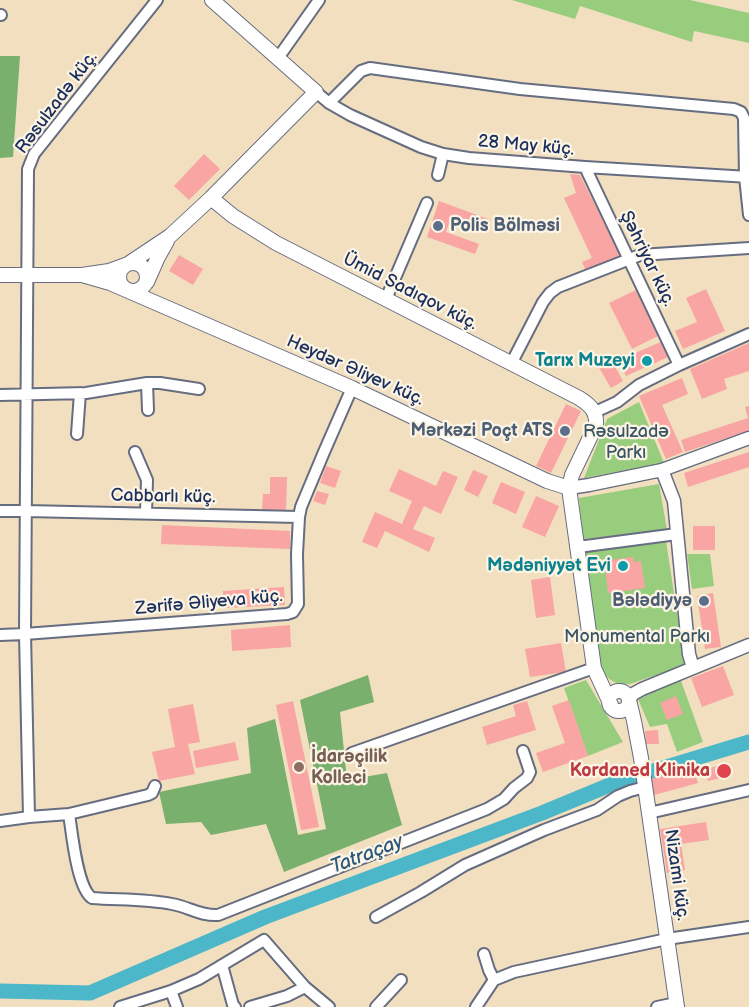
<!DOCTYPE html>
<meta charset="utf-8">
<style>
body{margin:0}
canvas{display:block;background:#f1dfbf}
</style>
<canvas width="749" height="1007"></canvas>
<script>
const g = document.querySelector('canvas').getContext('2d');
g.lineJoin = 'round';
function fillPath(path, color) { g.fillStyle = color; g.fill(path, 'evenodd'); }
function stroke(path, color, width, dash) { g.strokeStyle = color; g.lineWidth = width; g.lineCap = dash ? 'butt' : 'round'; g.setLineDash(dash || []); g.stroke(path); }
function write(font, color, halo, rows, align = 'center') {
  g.font = font + ' "Balsamiq Sans",sans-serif'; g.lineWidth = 4.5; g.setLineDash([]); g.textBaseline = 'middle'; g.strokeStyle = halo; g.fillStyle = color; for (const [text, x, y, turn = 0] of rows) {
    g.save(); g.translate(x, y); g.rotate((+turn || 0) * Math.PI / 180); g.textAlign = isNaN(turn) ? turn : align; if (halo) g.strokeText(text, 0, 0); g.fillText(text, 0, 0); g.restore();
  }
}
fillPath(new Path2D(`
 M512,0H690L749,13V43L694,31L692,42L580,6L575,19Z
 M639,402L664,463L584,478L607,419Z
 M659,484L667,530L583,539L579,498Z
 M666,541L685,665L630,684C616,686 607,679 599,668L583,552Z
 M687,554H710L714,586L692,589Z
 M680,678L703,742L677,752L667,724L650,727L638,699Z
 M586,680L623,742L588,756L564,688Z`), '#99cd7e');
fillPath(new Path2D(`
 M0,56H20L13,157L0,158Z
 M368,675L374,702L340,712L347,780L387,773L402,825L284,872L266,824L211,835L201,822L166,824L159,792L251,773L247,728L275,719L298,835L326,829L300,700Z`), '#7ab06d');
stroke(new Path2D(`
 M0,991L90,993L265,917L542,813L617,782L749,742`), '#4cb7c8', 15);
fillPath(new Path2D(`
 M204,154L220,169L189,200L174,186Z
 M570,174L580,175L621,257L586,271L582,262L592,258L564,198L576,193Z
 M439,201L488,219L484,230L451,218L446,232L479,244L475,254L427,237Z
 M179,255L203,269L193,285L169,271Z
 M638,289L660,335L632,349L609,303Z
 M706,289L725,331L683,349L675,331L697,322L686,298Z
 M663,341L670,356L626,376L619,360Z
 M749,343V371L724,379L727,389L702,399L690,369Z
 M610,358L623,381L611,388L598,366Z
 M682,378L688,394L662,405L683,452L666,459L639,396Z
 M566,404L581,411L551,473L536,466Z
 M749,406V431L685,452L681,440L748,418L745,407Z
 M749,452V467L688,487L684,473Z
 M326,466L341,471L335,488L320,483Z
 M399,469L436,486L443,471L458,477L441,514L424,506L413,529L435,538L429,552L385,531L377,548L362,542L375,512L402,524L412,501L389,491Z
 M473,470L488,476L478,497L464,490Z
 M270,477H287L286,510H262L263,494H270Z
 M501,482L525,492L516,514L492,503Z
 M317,491L329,494L325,505L313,501Z
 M536,496L559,506L545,537L522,527Z
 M162,525L290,531V549L161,544Z
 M693,526H715V550H693Z
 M633,557L634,562L641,561L645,588L608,593L605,566L611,565V560Z
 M550,577L555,615L536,618L531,580Z
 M284,587L285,605L224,608L223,591Z
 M713,593L721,647L705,649L697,596Z
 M290,625L291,647L232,651L231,630Z
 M561,643L566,672L530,677L525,649Z
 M723,666L734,695L702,707L691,678Z
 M676,696L683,714L667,720L660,703Z
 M569,700L588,756L543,772L536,753L565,743L552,706Z
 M293,701L319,827L301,830L276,705Z
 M527,701L536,730L487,745L482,727L516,716L513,705Z
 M193,704L200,742L188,744L195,774L159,781L152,752L175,747L168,709Z
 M658,730L659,744H646L645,731Z
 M235,742L239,760L196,768L193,751Z
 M727,764L730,776L708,781L705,769Z
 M693,767L698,783L654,795L650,779Z
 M706,822L709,840L681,844L685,870L667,873L660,829Z`), '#f8a5a3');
const minor = new Path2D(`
 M0,15H1
 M278,58L319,0
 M316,92L329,103L350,115L421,147L443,154L469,158L585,167L749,177
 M329,103L361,71L370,68L520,89L734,109L741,112L744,118L745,177L749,215
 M585,167L679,365
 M438,175L443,154
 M386,299L427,203
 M511,364L543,302L550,293L558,287L640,255L749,248
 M147,383L148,410
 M0,395L86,393L147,383H160L199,389
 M595,412L617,402L639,385L679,365L749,334
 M77,434L80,393
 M135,452L147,480L146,513
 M0,511H26L299,517
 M578,547L677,534
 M0,635L25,634L287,614L293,612L298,604L297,554L299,517L301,507L324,452L352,388
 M352,753L594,668
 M649,813L749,790
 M69,814C72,833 77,888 92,898C118,900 146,899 172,904C189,907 200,916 218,915L487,809L504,799L514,788L527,778L530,772L523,751
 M29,817L25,634L28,169L34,154L157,0
 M0,821L29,817L69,814L148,795L152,793L155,786
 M376,917L421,892L465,865L544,830L597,810L618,796L630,791L645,787
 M484,954L489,970L494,980
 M222,965L233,1005L235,1007
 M171,991L177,1007
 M120,1007L171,991L199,979L264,940L305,987L329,1007
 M250,1007L287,996L305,987
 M376,1007L401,980
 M476,1007L494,980L514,972L667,939L749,927
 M657,1007L676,1003`);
const tertiary = new Path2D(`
 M662,470L749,438
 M569,488L589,485L662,470L674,501L687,635L689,654L693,668
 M629,700L633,694L642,689L749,645`);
const secondary = new Path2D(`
 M211,198L233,216L276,243L579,398C590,405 597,411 596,425L572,475L569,488L594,668L611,705
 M119 277a14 14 0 1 1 28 0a14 14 0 1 1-28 0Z
 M0,275H82L109,271L128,264L170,236L211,198L316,92L212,0
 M82,275L110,283L352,388L547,481L569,488
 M147,282L158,257L167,241
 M609 701a10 10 0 1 1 20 0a10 10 0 1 1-20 0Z
 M629,700L634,721L641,758L677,1007`);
stroke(minor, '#666d80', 14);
stroke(tertiary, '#666d80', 15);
stroke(secondary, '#666d80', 16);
stroke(minor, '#fff', 10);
stroke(tertiary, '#fff', 12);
stroke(secondary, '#fff', 14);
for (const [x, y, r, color] of [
 [438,226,6,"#5c6f8a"],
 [647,361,6,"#0f9aa8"],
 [565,431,6,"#5c6f8a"],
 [623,566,6,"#0f9aa8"],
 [704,601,6,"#5c6f8a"],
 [299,767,6,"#8d6e63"],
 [724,771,8,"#e0444e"]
]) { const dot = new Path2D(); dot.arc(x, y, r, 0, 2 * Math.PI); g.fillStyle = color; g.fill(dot); stroke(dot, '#fcf5e5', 2); }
write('18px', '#1b2f5e', '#fcf5e5', [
 ["Rəsulzadə küç.",57,103,-53],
 ["28 May küç.",526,146,5],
 ["Şəhriyar küç.",647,259,64],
 ["Ümid Sadıqov küç.",410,292,27],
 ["Heydər Əliyev küç.",355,371,24],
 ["Cabbarlı küç.",163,497,1],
 ["Zərifə Əliyeva küç.",209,603,-5],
 ["Nizami küç.",676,875,82]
]);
write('bold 18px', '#4e5e75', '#fcf5e5', [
 ["Polis Bölməsi",450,226,"left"],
 ["Mərkəzi Poçt ATS",553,431],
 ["Bələdiyyə",692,601]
], 'right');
write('bold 18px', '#0d838f', '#fcf5e5', [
 ["Tarıx Muzeyi",635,361],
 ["Mədəniyyət Evi",611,566]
], 'right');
write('18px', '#3a5666', '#fcf5e5', [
 ["Rəsulzadə",626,432],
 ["Parkı",626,453],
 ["Monumental Parkı",637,637]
]);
write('bold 18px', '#785e54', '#fcf5e5', [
 ["İdarəçilik",311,757],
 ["Kolleci",311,778]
], 'left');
write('bold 18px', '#be3a42', '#fcf5e5', [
 ["Kordaned Klinika",710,771]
], 'right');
write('italic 20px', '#2a587e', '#fcf5e5', [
 ["Tatraçay",367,855,-21]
]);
</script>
